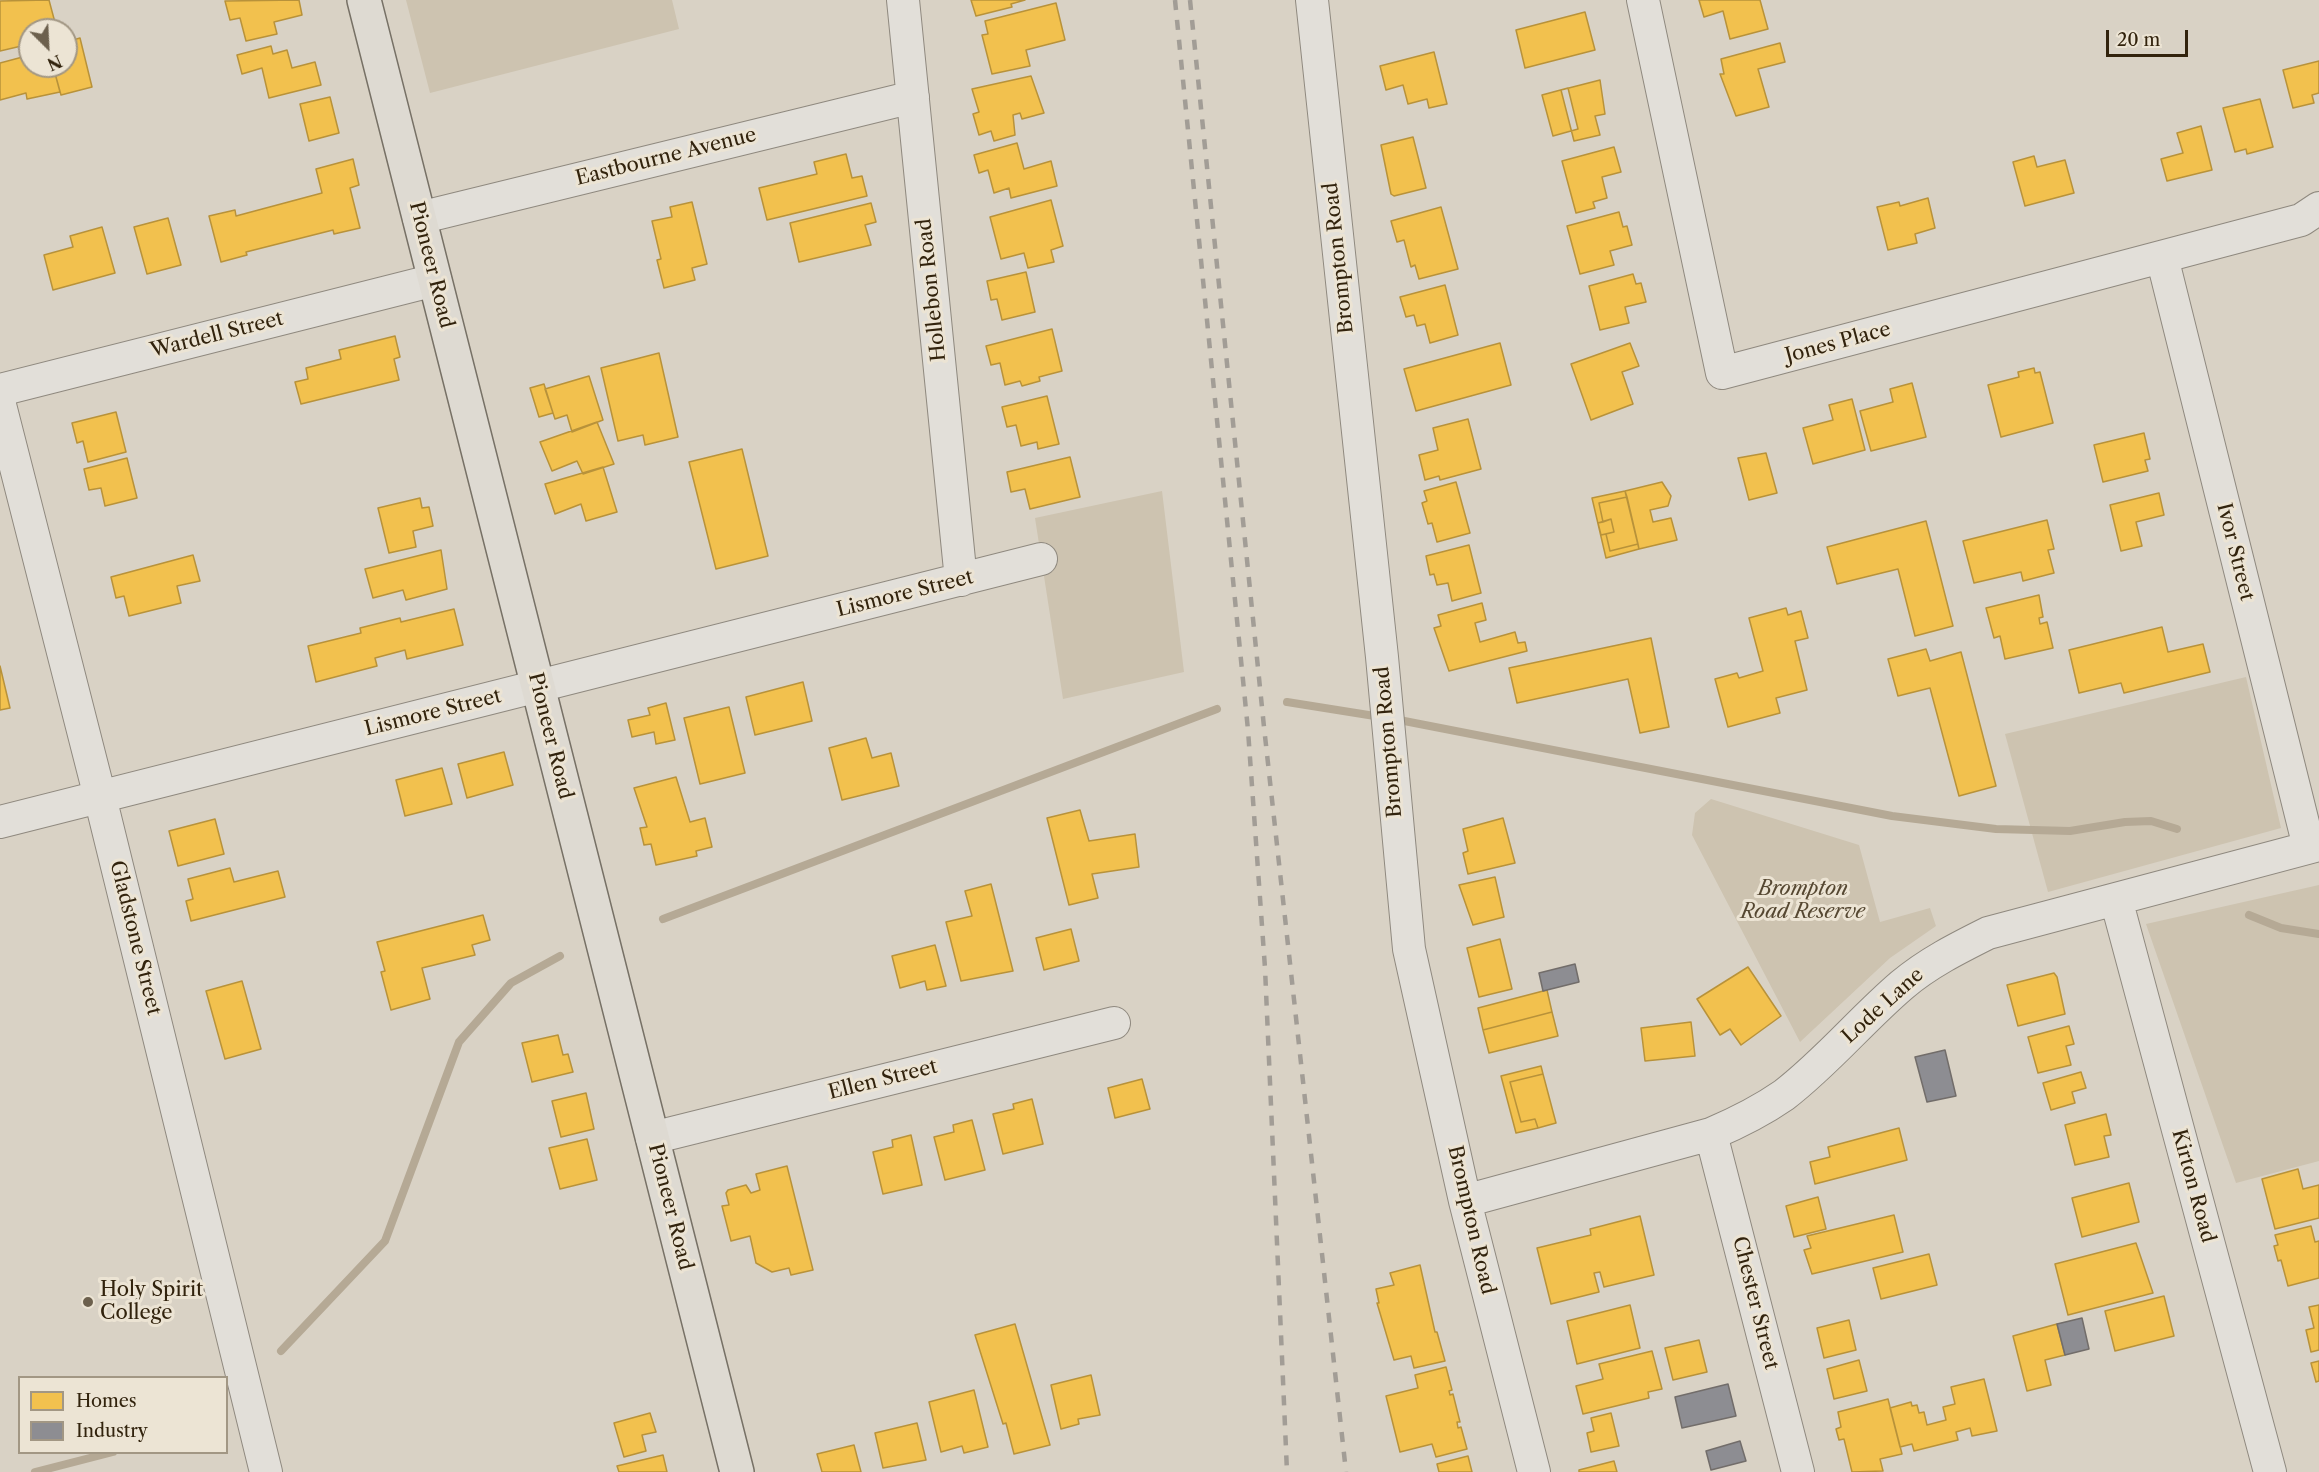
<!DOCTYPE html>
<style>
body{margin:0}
#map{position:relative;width:2319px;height:1472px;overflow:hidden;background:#d9d2c5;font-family:"Libre Caslon Text",serif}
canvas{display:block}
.legend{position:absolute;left:18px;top:1376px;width:210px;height:78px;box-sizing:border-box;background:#ece4d4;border:2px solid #a29784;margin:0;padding:8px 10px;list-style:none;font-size:18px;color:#32230d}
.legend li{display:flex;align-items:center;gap:12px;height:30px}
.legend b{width:30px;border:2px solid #a29784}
.north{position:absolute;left:18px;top:18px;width:60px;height:60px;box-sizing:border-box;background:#ece4d4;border:2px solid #a29784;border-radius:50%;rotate:156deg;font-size:16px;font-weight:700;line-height:24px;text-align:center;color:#32230d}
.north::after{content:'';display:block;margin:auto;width:21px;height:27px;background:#6c604d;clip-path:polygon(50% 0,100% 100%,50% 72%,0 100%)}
.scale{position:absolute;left:2106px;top:30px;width:82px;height:27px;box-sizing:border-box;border:3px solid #32230d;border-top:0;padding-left:8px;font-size:18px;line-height:21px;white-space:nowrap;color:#32230d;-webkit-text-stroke:4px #ece4d4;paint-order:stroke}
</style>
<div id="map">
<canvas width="2319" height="1472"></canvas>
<ul class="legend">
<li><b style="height:16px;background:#f2c14e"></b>Homes</li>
<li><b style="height:16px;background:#8d8d92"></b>Industry</li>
</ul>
<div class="north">N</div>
<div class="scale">20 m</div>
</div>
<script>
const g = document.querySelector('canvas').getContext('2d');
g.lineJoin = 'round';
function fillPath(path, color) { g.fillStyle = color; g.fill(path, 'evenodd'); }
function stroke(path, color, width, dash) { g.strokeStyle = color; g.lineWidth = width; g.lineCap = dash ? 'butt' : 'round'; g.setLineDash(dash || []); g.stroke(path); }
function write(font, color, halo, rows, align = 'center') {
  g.font = font + ' "Libre Caslon Text",serif'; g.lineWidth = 6; g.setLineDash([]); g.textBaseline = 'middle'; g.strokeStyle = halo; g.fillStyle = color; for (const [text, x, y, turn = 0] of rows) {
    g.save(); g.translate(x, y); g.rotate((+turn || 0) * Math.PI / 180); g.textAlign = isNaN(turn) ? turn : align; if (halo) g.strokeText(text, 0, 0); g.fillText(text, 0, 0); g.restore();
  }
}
fillPath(new Path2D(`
 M406,0H672L679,29L430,93Z
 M1162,491L1184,672L1063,699L1035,518Z
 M2246,677L2281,828L2048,892L2005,734Z
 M1711,799L1859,845L1880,922L1930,908L1936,926L1890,958L1800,1042L1692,835L1695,813Z
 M2319,885V1161L2236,1183L2146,924Z`), '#cdc3b0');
const homes = new Path2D(`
 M49,0L57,30H30V44L0,51V1Z
 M299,0L302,15L274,22L277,34L246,41L240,18L230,20L225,1Z
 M971,0H1025L1011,4L1012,7L976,16Z
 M1699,0H1760L1768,29L1730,39L1723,11L1704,17Z
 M1056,3L1065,40L1026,50L1030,66L992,74L982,35L988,34L985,21Z
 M1585,12L1595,50L1525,68L1516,30Z
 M80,38L92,87L61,95L53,66H66V42Z
 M1780,43L1785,62L1758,69L1769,107L1736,116L1720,74H1724L1721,59Z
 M271,46L273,54L287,50L292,68L315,62L321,85L269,98L262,68L242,74L237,55Z
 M1434,52L1447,104L1429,108L1427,99L1408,104L1403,85L1386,90L1380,66Z
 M30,55V66H53L60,92L27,99L26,93L0,100V63Z
 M2319,61V93L2312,95L2314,103L2293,108L2283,70Z
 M1031,76L1044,113L1022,119L1020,113L1013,115L1015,135L994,141L991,131L979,135L973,114L979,112L972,89Z
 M1600,80L1605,114L1595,116L1600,135L1574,141L1561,90Z
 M1568,88L1578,129L1553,136L1542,95Z
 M330,97L339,133L309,141L300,104Z
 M2260,99L2273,147L2247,154L2246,149L2235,152L2223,108Z
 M2201,126L2212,170L2167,181L2161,159L2183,153L2177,133Z
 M1413,137L1426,188L1394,196L1391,194L1381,145Z
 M1017,143L1024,169L1051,161L1057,186L1011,198L1009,188L994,193L988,170L979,173L974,155Z
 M1614,147L1621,172L1602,177L1607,198L1593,202L1595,208L1576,213L1562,161Z
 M846,154L852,178L862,176L867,196L767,220L759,188L817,174L814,162Z
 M2034,156L2037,167L2065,160L2074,193L2025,206L2013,162Z
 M353,159L359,185L350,188L360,228L334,234L333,230L246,252L247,255L221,262L209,216L235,210L236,216L322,193L316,169Z
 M1928,198L1935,228L1915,234L1917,243L1888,250L1877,207L1899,202L1900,206Z
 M1051,200L1063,246L1051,250L1054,262L1028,268L1024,253L1001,259L990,217Z
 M692,202L707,264L692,268L695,280L664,288L657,260L661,259L652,221L672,217L670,207Z
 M871,203L876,222L865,225L871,245L799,262L790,223Z
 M1441,207L1458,269L1419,279L1415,265L1411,267L1404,240L1397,242L1391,221Z
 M1619,212L1623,227L1627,226L1632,245L1610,251L1614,265L1580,274L1567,226Z
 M168,218L181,265L147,274L134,227Z
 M102,227L115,273L53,290L44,255L73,247L70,236Z
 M1026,272L1035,312L1002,320L997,299L991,300L987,281Z
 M1633,274L1636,284L1641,283L1646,302L1625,307L1629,323L1600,330L1589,286Z
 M1445,285L1458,335L1430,343L1425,324L1417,326L1414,315L1406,317L1400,297Z
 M1052,329L1062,371L1039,377L1040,381L1022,386L1020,381L1005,385L1000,363L991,365L986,346Z
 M395,336L400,357L394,359L399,380L301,404L295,382L308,379L306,368L341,359L339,350Z
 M1500,343L1511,385L1416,411L1404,369Z
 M1630,343L1639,366L1622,372L1633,404L1591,420L1571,364Z
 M659,353L678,437L645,445L643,435L618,441L601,368Z
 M2034,368L2035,373L2040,372L2053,423L2001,437L1988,385L2019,377L2018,372Z
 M589,376L603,420L572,432L567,415L555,419L545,389Z
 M1912,383L1926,437L1871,451L1860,411L1893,402L1890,389Z
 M544,384L553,413L539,417L530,388Z
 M1047,396L1059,444L1038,449L1037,442L1021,446L1016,425L1007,427L1002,407Z
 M1852,399L1865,450L1813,464L1803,428L1833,420L1829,405Z
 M116,412L126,452L88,462L83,441L77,443L72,423Z
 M1468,419L1481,469L1440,480L1439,476L1425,480L1419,455L1438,450L1433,428Z
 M597,422L614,464L583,474L577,461L552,471L540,442Z
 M2144,433L2150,459L2145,460L2148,471L2103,482L2094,445Z
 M742,449L768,556L716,569L689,462Z
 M1766,453L1777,493L1749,500L1738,458Z
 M1070,457L1080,497L1030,509L1025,489L1011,492L1007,472Z
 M127,458L137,498L105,506L101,488L89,490L84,469Z
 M603,467L617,512L586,521L581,504L555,514L545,484Z
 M1456,482L1470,533L1437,542L1432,523L1428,524L1422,503L1427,501L1424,491Z
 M1662,482L1671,496L1668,506L1650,510L1653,522L1671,518L1677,540L1639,549L1625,491Z
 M1625,491L1627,497L1599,503L1603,522L1598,523L1601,535L1606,534L1610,551L1638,544L1639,549L1606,558L1592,498Z
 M2159,493L2164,515L2136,522L2142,546L2121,551L2110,505Z
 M1627,497L1638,544L1610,551L1606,534L1614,532L1611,519L1603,522L1599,503Z
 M420,498L422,508L429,507L433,526L413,531L416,547L389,553L378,508Z
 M1611,519L1614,532L1601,535L1598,523Z
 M2047,520L2054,549L2048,550L2054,573L2023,581L2021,572L1974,583L1963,541Z
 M1926,521L1953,626L1915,636L1898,569L1837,584L1827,547Z
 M1469,545L1481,593L1452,601L1448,583L1437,585L1434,574L1430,575L1426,556Z
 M441,550L447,589L406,600L403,590L373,598L365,569Z
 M193,555L200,581L177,586L181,603L129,616L124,596L116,598L111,577Z
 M2039,595L2043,617L2039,618L2040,624L2047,622L2053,648L2005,659L2000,636L1994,638L1986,608Z
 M1482,603L1486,620L1475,623L1480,642L1515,632L1518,643L1525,642L1527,651L1449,671L1434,628L1441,626L1438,615Z
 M1786,608L1788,615L1801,611L1808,638L1795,641L1807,690L1776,698L1780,713L1728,727L1715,679L1737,673L1739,678L1763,671L1749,618Z
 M454,609L463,645L407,659L405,650L375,658L377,666L316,682L308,646L361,633L360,628L400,618L401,622Z
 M2162,627L2168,652L2203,644L2210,672L2124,693L2121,683L2079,693L2069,650Z
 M1651,638L1669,727L1640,733L1628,679L1517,703L1509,668Z
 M1926,649L1930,661L1961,652L1996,786L1959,796L1930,688L1898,696L1888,659Z
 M0,666L10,708L0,710Z
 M803,682L812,721L755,735L746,697Z
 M666,703L675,740L656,744L654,732L632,737L628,720L650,715L648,708Z
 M729,707L745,773L700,784L684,718Z
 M866,738L872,758L891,753L899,786L842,800L829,748Z
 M504,752L513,785L467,798L458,764Z
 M442,768L452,804L405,816L396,780Z
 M676,777L690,822L705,818L712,847L696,851L697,856L656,865L651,844L644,845L640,828L647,827L634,788Z
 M1080,810L1089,841L1135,834L1139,867L1092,874L1098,898L1069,905L1047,818Z
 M1503,818L1515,863L1468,874L1463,853L1468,851L1463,829Z
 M215,819L224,854L178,866L169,831Z
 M230,868L234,882L278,871L285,897L191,921L186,901L193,899L188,879Z
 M1495,877L1504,917L1473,925L1459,885Z
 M991,884L1013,971L961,981L946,922L972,916L965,891Z
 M483,915L490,940L472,945L475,955L422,968L430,999L391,1010L381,972L385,971L377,942Z
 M1071,929L1079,961L1044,970L1036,938Z
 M1500,939L1512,989L1479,997L1467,948Z
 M935,945L946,986L927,990L925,981L900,988L892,956Z
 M1748,967L1781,1016L1741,1045L1730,1029L1720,1035L1697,999Z
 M2054,973L2057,977L2065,1014L2018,1026L2007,985Z
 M242,981L261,1049L225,1059L206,991Z
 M1547,990L1552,1012L1483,1030L1478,1008Z
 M1552,1012L1558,1036L1489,1053L1483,1030Z
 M1691,1022L1695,1056L1645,1061L1641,1028Z
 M2069,1026L2074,1044L2066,1046L2071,1065L2038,1073L2028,1037Z
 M558,1035L563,1055L568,1054L573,1072L532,1082L522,1043Z
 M1541,1066L1543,1074L1510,1082L1521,1122L1535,1119L1538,1128L1516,1133L1501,1076Z
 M2081,1072L2086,1088L2072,1092L2075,1103L2051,1110L2043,1083Z
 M1543,1074L1556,1123L1538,1128L1535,1119L1521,1122L1510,1082Z
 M1142,1079L1150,1109L1115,1118L1108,1088Z
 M586,1093L594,1129L561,1137L552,1101Z
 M1032,1099L1043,1144L1003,1154L993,1114L1014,1109L1013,1104Z
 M2106,1114L2111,1135L2104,1136L2109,1157L2075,1165L2065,1125Z
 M972,1120L985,1170L945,1180L934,1137L954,1132L953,1125Z
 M1899,1128L1907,1160L1815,1184L1810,1162L1830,1157L1828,1147Z
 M911,1135L922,1185L883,1194L873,1152L893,1147L892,1140Z
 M587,1139L597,1180L560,1189L549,1148Z
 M787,1166L813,1270L791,1275L789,1268L772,1272L756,1263L750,1236L731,1241L722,1206L729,1205L726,1193L728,1190L746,1185L751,1193L760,1190L756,1174Z
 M2298,1169L2303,1189L2319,1185V1218L2275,1229L2262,1179Z
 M2129,1183L2139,1222L2082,1237L2072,1198Z
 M1818,1197L1826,1229L1794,1237L1786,1206Z
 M1894,1215L1903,1252L1812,1274L1804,1250L1811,1248L1807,1236Z
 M1640,1216L1654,1275L1604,1287L1600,1272L1594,1273L1599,1292L1551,1304L1537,1248L1591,1235L1590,1229Z
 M2311,1226L2315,1242L2319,1241V1278L2288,1286L2281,1260L2278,1261L2274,1246L2278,1245L2275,1235Z
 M2136,1243L2153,1293L2068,1315L2055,1264Z
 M1929,1254L1937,1285L1881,1299L1873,1268Z
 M1420,1265L1435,1332H1437L1445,1361L1414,1368L1411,1356L1394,1360L1377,1303H1379L1376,1289L1394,1285L1390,1273Z
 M2164,1296L2174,1336L2115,1351L2105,1311Z
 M1630,1305L1640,1348L1577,1364L1567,1321Z
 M2319,1305V1350L2311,1352L2306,1330L2314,1328L2309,1307Z
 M1849,1320L1856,1350L1824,1358L1817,1328Z
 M1015,1324L1050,1445L1014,1454L1006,1423L1003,1424L975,1335Z
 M2057,1324L2065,1355L2045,1360L2051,1385L2027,1391L2013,1336Z
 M1699,1340L1707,1372L1673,1380L1665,1348Z
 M1652,1351L1662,1389L1648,1392L1649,1398L1583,1414L1576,1386L1603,1379L1599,1364Z
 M1859,1360L1867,1391L1834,1399L1827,1369Z
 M2319,1361V1381L2316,1382L2311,1363Z
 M1446,1367L1452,1390L1449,1391L1450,1395L1453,1394L1460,1422H1457L1458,1428L1461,1427L1467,1449L1436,1457L1432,1444L1400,1452L1386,1396L1418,1388L1415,1375Z
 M1091,1375L1100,1415L1078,1419L1079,1424L1061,1429L1051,1385Z
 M1984,1379L1997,1431L1972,1436L1970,1428L1956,1432L1958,1440L1914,1451L1912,1444L1900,1447L1890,1408L1911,1402L1912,1406L1917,1405L1919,1413L1924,1412L1927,1425L1946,1420L1943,1407L1955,1404L1951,1387Z
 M974,1390L988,1447L964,1453L962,1446L941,1452L929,1402Z
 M1888,1399L1902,1454L1880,1459L1883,1471L1852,1472L1844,1439L1839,1440L1836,1429L1841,1427L1838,1412Z
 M650,1413L656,1432L642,1435L646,1451L624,1457L614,1423Z
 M1611,1413L1619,1446L1591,1452L1587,1433L1594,1431L1591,1418Z
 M917,1423L926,1460L883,1468L875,1433Z
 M854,1445L861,1472H822L817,1454Z
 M663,1455L667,1472H619L617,1466Z
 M1468,1456L1472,1472H1439L1437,1464Z
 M1614,1461L1617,1472H1579V1470Z`);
fillPath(homes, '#f2c14e');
stroke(homes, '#b8923a', 1.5);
const industry = new Path2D(`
 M1575,964L1579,982L1543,991L1539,973Z
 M1945,1050L1956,1096L1927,1102L1915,1057Z
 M2082,1318L2089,1349L2065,1355L2057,1324Z
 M1728,1384L1736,1416L1682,1428L1675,1397Z
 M1740,1441L1746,1461L1711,1470L1706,1451Z`);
fillPath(industry, '#8d8d92');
stroke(industry, '#726d6a', 1.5);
stroke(new Path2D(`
 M1287,702L1381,717
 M1394,719L1892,816L1996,829L2070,831L2125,822L2151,821L2177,829
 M2249,915L2281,928L2319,934
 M663,919L1217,709
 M281,1351L385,1241L459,1042L511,983L560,956
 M35,1472L113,1452`), '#b5a995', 8);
const minor = new Path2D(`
 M903,0L961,580
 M1312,0L1382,657L1409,949L1465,1201L1534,1472
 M1643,0L1722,373L2301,220L2319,208
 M419,218L913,97
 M2162,257L2309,847
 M0,390L435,280
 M0,405L100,797L266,1472
 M0,822L1041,559
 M2116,899L2270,1472
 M1711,1134L1798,1472
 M652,1138L1114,1023
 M1465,1201L1711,1134C1737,1123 1761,1111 1784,1095C1827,1062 1861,1020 1902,985C1928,963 1958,948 1988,933L2319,845`);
const major = new Path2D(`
 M364,0L737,1472`);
stroke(minor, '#8f897f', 34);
stroke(major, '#777166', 36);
stroke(minor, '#e2dfd9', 32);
stroke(major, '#dedad2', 33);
stroke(new Path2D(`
 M1175,0L1248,730L1265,968L1287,1472
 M1190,0L1264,727L1346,1472`), '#a29d96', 4.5, [10, 10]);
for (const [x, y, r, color] of [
 [88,1302,6,"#6c604d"]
]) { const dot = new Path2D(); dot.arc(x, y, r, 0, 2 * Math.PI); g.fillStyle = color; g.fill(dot); stroke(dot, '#ece4d4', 2); }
write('20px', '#32230d', '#ece4d4', [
 ["Eastbourne Avenue",666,157,-14],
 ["Brompton Road",1339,258,-96],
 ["Pioneer Road",431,265,76],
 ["Hollebon Road",932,290,-96],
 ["Wardell Street",217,335,-14],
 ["Jones Place",1838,343,-15],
 ["Ivor Street",2235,552,76],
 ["Lismore Street",905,594,-14],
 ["Lismore Street",433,713,-14],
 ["Pioneer Road",550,736,76],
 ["Brompton Road",1389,742,-95],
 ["Gladstone Street",135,938,76],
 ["Lode Lane",1883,1006,-42],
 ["Ellen Street",883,1080,-14],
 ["Kirton Road",2193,1186,75],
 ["Pioneer Road",670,1207,76],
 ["Brompton Road",1471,1220,77],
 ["Chester Street",1755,1303,76]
]);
write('italic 20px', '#564832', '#ece4d4', [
 ["Brompton",1803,889],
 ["Road Reserve",1803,912]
]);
write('20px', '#32230d', '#ece4d4', [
 ["Holy Spirit",100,1290],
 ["College",100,1313]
], 'left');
</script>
